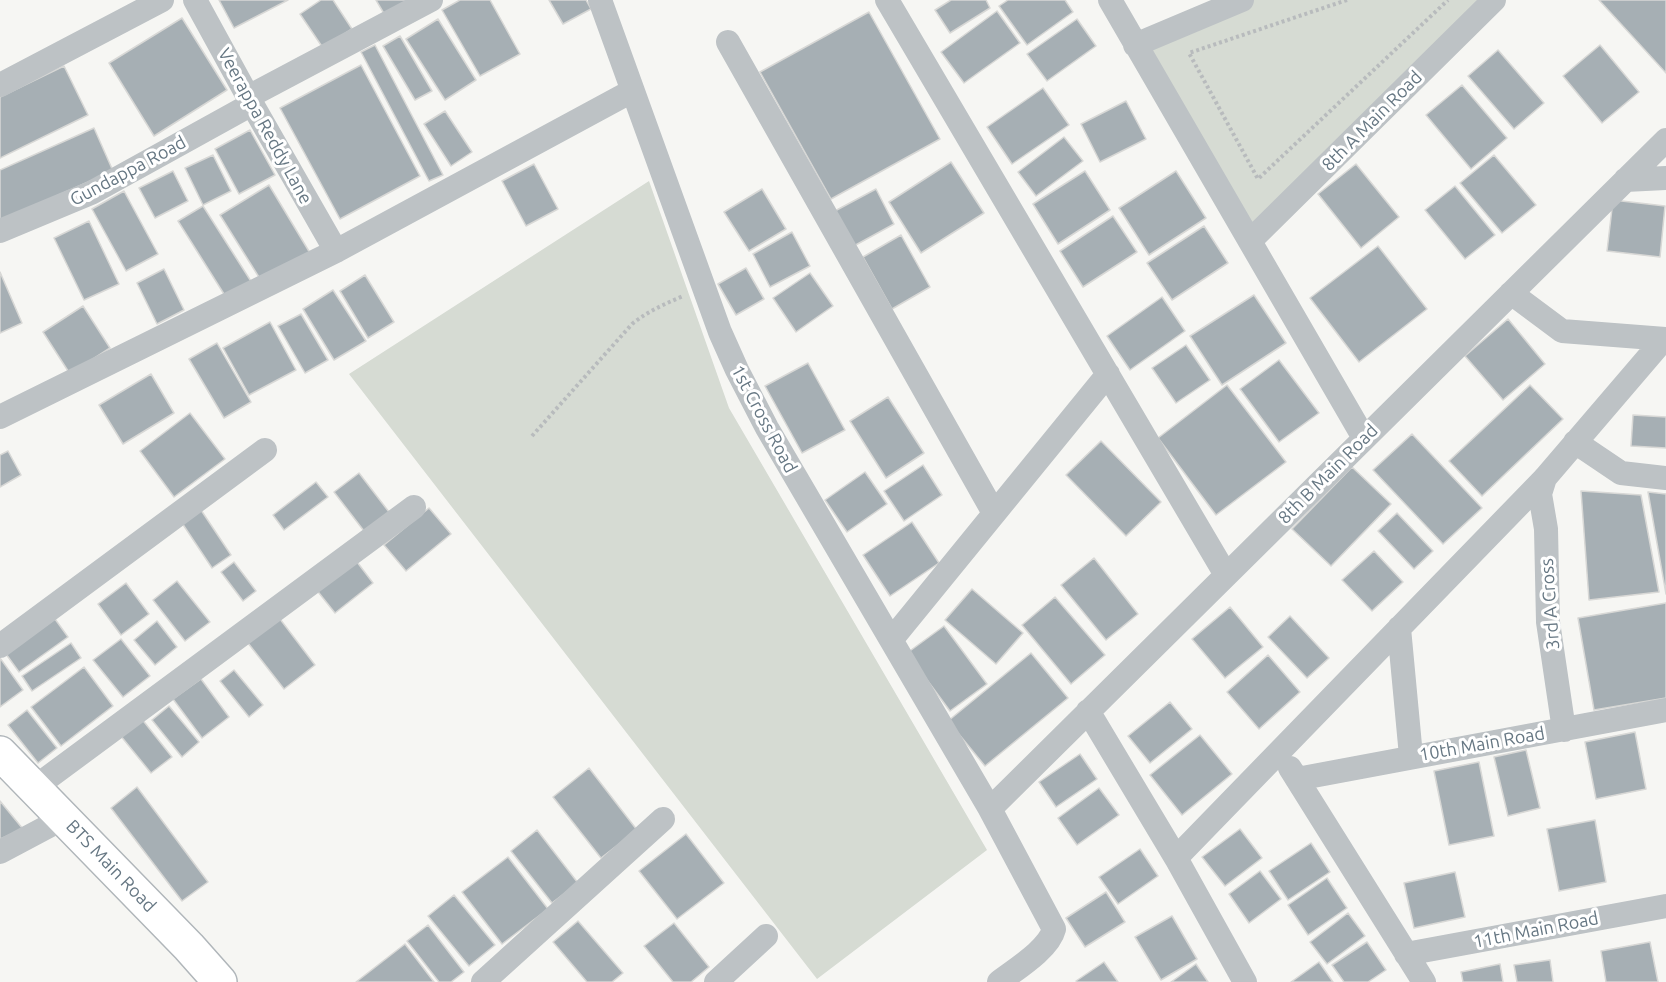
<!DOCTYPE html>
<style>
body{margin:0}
canvas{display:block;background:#f6f6f3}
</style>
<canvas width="1666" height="982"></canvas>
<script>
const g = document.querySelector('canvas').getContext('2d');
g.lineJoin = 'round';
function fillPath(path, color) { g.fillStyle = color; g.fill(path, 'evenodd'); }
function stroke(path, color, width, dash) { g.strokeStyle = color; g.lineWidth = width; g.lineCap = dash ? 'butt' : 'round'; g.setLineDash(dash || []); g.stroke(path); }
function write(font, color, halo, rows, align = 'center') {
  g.font = font + ' Ubuntu,sans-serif'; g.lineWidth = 6; g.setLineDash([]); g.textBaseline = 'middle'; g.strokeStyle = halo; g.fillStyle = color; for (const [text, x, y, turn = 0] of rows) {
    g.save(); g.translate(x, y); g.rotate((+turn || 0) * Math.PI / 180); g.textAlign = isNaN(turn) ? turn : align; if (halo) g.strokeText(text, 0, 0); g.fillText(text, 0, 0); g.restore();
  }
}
fillPath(new Path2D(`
 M1242,0H1494L1250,241L1135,45Z
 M649,181L729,408L987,850L817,979L349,374Z`), '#d6dbd3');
const building = new Path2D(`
 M219,0H288L234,28Z
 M321,0H333L352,29L323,48L300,14Z
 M376,0H415L386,17Z
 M460,0H490L520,54L480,76L442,10Z
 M549,0H586L591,9L563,24Z
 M951,0H986L990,8L950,33L935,10Z
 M1008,0H1065L1073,12L1027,45L999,6Z
 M1599,0H1666V73Z
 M997,11L1020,43L964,83L941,52Z
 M869,12L940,139L831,199L760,72Z
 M182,18L227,90L154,136L109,63Z
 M438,19L476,80L445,100L406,39Z
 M1077,19L1096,46L1047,81L1027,54Z
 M400,36L432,91L415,100L383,46Z
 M375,45L443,175L429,181L361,52Z
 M1600,45L1639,92L1602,123L1563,76Z
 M1498,50L1544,103L1514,129L1468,76Z
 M361,65L420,176L340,219L280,108Z
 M64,66L88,115L0,158V97Z
 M1462,85L1507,138L1471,169L1426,115Z
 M1043,88L1069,125L1012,164L987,127Z
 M1126,101L1146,139L1100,162L1081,124Z
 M445,111L472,152L451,166L424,124Z
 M94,128L113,171L0,221V170Z
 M250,130L275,175L239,194L215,149Z
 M1064,137L1083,161L1036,196L1018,172Z
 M213,155L231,191L203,205L185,168Z
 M1494,155L1536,205L1502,233L1460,183Z
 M951,162L984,213L921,253L889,202Z
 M534,164L558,209L526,226L502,181Z
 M1356,164L1399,217L1361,248L1318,194Z
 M173,171L188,201L155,218L139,188Z
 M1085,171L1110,210L1058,244L1033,204Z
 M1176,171L1206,218L1149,255L1119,208Z
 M269,185L310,253L262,282L220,215Z
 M1455,186L1495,235L1465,259L1425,210Z
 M762,189L786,229L749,251L724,212Z
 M876,189L894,224L852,247L833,212Z
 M124,191L158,254L126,271L92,209Z
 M1613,200L1665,206L1660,257L1607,251Z
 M203,206L254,286L229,302L178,221Z
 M1113,216L1137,252L1083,287L1060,251Z
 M89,221L119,284L84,300L54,238Z
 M1204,226L1228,263L1172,300L1147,263Z
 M792,232L810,266L770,287L753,254Z
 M901,235L930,287L892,309L863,257Z
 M1378,246L1427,309L1359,362L1310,298Z
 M746,268L764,299L736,315L718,284Z
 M164,269L184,310L157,324L137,283Z
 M0,272L22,323L0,333Z
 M810,273L833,306L796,332L773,298Z
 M365,275L394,322L368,338L340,291Z
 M333,290L366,341L334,360L303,309Z
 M1254,295L1286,343L1222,385L1190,336Z
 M1162,297L1185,331L1130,370L1107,336Z
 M83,306L110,348L70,374L43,332Z
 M301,314L328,360L305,373L278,326Z
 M1508,319L1545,364L1503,400L1465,356Z
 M270,322L296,370L249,395L223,348Z
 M217,343L251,402L224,418L189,359Z
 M1186,345L1210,380L1176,403L1152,368Z
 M1279,360L1319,413L1279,442L1240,389Z
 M808,363L845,430L802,453L765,386Z
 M151,374L174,413L123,444L99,405Z
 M1227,385L1286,462L1216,515L1158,438Z
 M1530,385L1563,419L1482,496L1449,461Z
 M888,397L924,453L886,478L850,421Z
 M190,413L225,459L174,497L140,451Z
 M1633,415L1666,417V448L1631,446Z
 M1412,434L1482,508L1443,544L1373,470Z
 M1101,441L1161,502L1126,536L1066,475Z
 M8,451L21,475L0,487V455Z
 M923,465L942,495L904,521L884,491Z
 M1352,467L1391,504L1331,566L1292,529Z
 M865,472L887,504L847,532L825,500Z
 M359,473L389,512L364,531L334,492Z
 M316,482L328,497L284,530L273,515Z
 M1581,491L1641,495L1659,592L1589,600Z
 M1648,492L1666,494V594Z
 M429,508L451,534L406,571L384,545Z
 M201,510L231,555L212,568L182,523Z
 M1397,513L1433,551L1414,569L1378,531Z
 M912,522L939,563L890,596L863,555Z
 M1374,551L1403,582L1372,611L1342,580Z
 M354,558L373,583L335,613L315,588Z
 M1094,558L1138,614L1106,640L1061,585Z
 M234,562L256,591L243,601L221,572Z
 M177,581L210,622L185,641L153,600Z
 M126,583L149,614L121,635L98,604Z
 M972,589L1023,633L996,664L945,620Z
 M1055,597L1105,655L1071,684L1022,625Z
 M1666,603V698L1594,710L1578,618Z
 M1230,607L1263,647L1225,678L1192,639Z
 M1290,616L1329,658L1307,678L1268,637Z
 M55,619L68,637L19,672L6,654Z
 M280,619L315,665L284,689L248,643Z
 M157,621L177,647L155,665L134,640Z
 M944,626L987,684L950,711L907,653Z
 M121,639L150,676L123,697L93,660Z
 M71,643L81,658L32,691L22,676Z
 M1031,653L1068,698L985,766L948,721Z
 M1268,655L1300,692L1259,729L1227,692Z
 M0,658L23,690L0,707Z
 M84,667L113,706L61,746L31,707Z
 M234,670L263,705L249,717L220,681Z
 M201,679L229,717L202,738L173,699Z
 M1170,702L1192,729L1150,763L1128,736Z
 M169,706L199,742L182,757L152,720Z
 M27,710L57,748L38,763L8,725Z
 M141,718L172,757L151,773L120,735Z
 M1635,732L1646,789L1596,799L1585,742Z
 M1200,735L1232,774L1182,815L1150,775Z
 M1526,750L1540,808L1508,816L1494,757Z
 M1080,754L1097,779L1056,807L1039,782Z
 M1479,762L1494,836L1449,845L1434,771Z
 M589,768L637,830L601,858L553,797Z
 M137,787L208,882L182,901L111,808Z
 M1099,788L1119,815L1077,845L1058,818Z
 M0,801L23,829L0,839Z
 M1595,820L1606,882L1559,891L1547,829Z
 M1240,829L1262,858L1225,886L1202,857Z
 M537,830L578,883L552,903L511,851Z
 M686,834L724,883L677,919L639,871Z
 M1311,843L1330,872L1288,900L1269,871Z
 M1140,849L1158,876L1118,904L1099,877Z
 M508,857L548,909L502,944L462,892Z
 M1260,871L1281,899L1249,923L1229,894Z
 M1455,872L1465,917L1414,928L1404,883Z
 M1327,878L1347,908L1308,935L1288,905Z
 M1106,892L1125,922L1085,947L1066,918Z
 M454,895L495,945L469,966L428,916Z
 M1348,913L1365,936L1327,964L1310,942Z
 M1172,916L1197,959L1161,980L1135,937Z
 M578,921L623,973L612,982H587L553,942Z
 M674,923L709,967L691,982H673L644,946Z
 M428,925L464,972L451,982H439L407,941Z
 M1367,942L1386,970L1368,982H1344L1332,965Z
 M1650,942L1658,982H1606L1601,951Z
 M405,944L434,982H356Z
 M1550,960L1553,982H1517L1514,965Z
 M1104,962L1118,982H1077L1076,981Z
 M1319,962L1333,982H1291Z
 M1196,964L1208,982H1171Z
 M1500,964L1503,982H1463L1461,972Z`);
fillPath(building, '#a6afb4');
stroke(building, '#d8d8d6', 1.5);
const secondary = new Path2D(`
 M0,753L189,947L220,982`);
stroke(secondary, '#b0b6ba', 36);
stroke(new Path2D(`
 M1347,0L1189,53L1258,179L1448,0
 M532,436L632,324C648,311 665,304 683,296`), '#b8bbbd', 4, [3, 3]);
stroke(new Path2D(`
 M195,0L252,104L336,251
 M600,0L720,332L737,370L767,428L990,809L1054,929C1049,949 1016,969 999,982
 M887,0L1226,575
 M1110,0L1364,438
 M728,42L994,513
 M1135,45L1242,0
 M0,85L162,0
 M248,97L431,0
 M1625,180L1666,178
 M0,231L91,193L252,104
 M1250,241L1494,0
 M1511,293L1562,331L1666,339
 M0,417L336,251L632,91
 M1575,442L1621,473L1666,478
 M1545,478L1540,494L1546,529L1548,622L1564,730
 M1399,628L1411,756
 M892,639L1108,374
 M0,646L265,450
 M1088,711L1176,858L1245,982
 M1290,768L1424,982
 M1297,779C1420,755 1543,734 1666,710
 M34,788L414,507
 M990,809L1666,140
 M0,852L64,818
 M1176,858L1545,478L1664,339
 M1406,954L1666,906
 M483,982L663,819
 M716,982L766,936`), '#bdc2c5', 24);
stroke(secondary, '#fff', 33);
write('18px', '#667783', '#fff', [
 ["8th A Main Road",1372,121,-45],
 ["Veerappa Reddy Lane",265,126,61],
 ["Gundappa Road",128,171,-28],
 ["1st Cross Road",764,419,62],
 ["8th B Main Road",1328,474,-45],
 ["3rd A Cross",1550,604,-94],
 ["10th Main Road",1482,744,-10],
 ["BTS Main Road",111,866,46],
 ["11th Main Road",1536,930,-11]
]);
</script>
